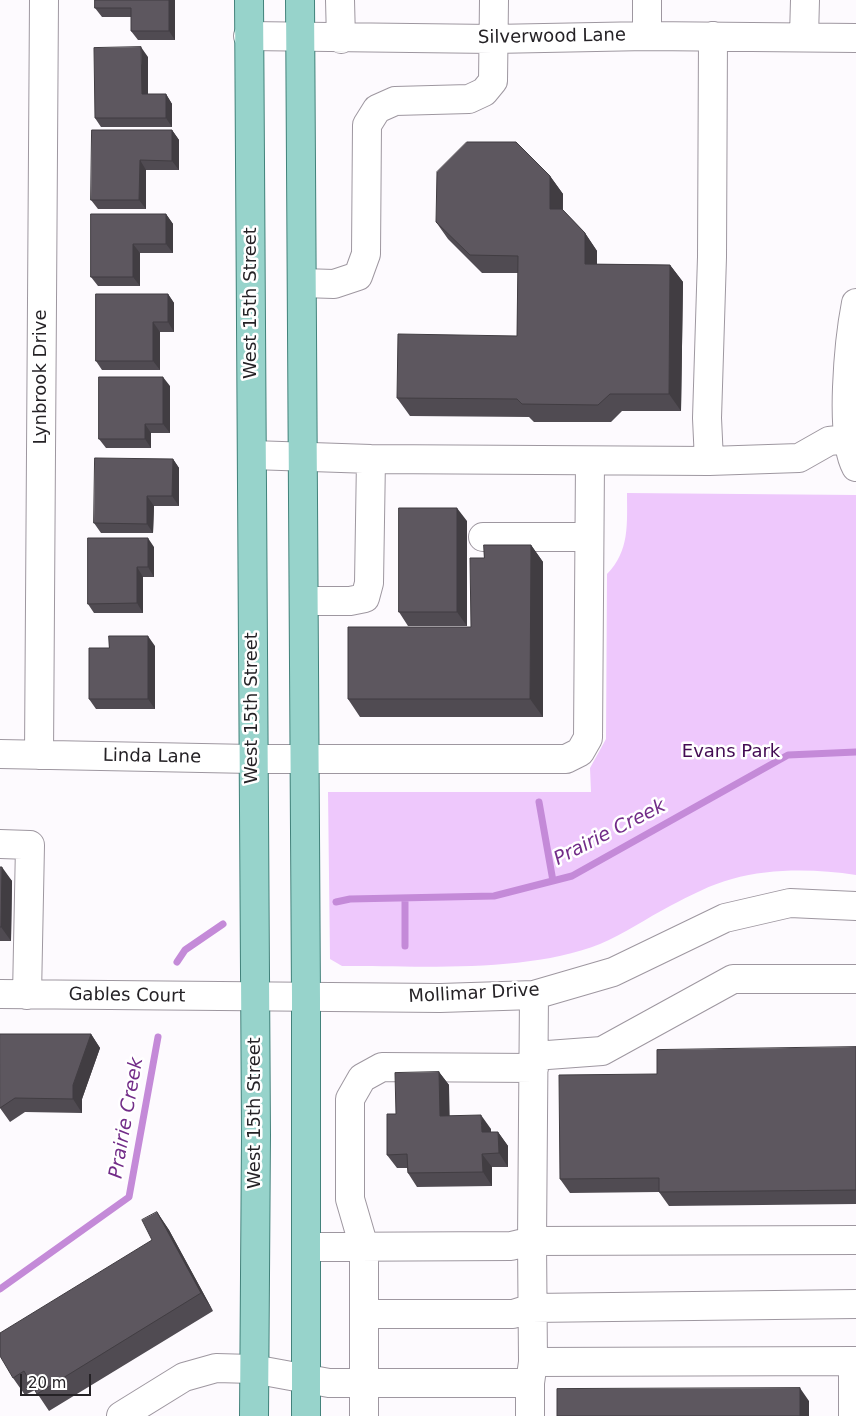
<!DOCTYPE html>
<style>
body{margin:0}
#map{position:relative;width:856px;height:1416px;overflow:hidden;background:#fdfafe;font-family:"DejaVu Sans",sans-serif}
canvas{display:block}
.scale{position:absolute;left:20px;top:1374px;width:71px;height:22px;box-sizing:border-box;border:2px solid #252226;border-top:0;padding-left:6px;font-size:15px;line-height:18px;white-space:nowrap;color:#252226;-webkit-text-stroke:4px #fff;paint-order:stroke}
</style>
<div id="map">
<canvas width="856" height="1416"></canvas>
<div class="scale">20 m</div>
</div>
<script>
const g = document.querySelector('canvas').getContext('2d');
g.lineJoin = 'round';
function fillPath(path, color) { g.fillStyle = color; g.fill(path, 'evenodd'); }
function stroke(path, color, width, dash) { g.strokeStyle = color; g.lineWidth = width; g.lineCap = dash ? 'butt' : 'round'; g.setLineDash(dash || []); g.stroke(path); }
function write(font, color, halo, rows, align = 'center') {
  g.font = font + ' "DejaVu Sans",sans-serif'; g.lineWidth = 5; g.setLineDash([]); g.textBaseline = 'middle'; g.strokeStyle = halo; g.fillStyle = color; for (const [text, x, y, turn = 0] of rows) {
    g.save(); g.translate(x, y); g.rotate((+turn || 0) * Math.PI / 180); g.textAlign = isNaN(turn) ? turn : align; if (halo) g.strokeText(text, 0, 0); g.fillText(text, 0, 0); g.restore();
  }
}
fillPath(new Path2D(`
 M627,493L856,495V875C816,869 772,868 732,879C712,884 689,896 670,906C647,918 624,934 600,944C528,973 420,966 342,966L330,959L328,792H591L590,768L606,739L607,574C630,551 627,523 627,493Z`), '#eec8fc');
stroke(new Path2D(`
 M539,802L553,881
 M405,898V946
 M336,902L350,899L494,896L572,876L788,755L856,752
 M177,962L185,950L223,924
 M0,1289L129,1197L158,1037`), '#c48ad8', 7);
const minor = new Path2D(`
 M340,0L341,39
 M248,36L493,39L647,36L856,38
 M647,36V0
 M804,37L805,0
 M302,283L334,284L358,276L366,254L367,125L377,109L395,101L469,99L484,92L493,81L494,0
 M856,303C849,339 839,437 856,467
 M252,455L371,459L709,461L799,458L829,441L847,439
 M709,461L707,418L712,257L713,36
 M483,537H589
 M304,601H350L365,598L369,583L371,459
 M0,754L252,759H566L580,752L588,738L590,462
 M39,755L44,0
 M0,844L30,845L27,995
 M0,994L440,998L534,995L613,972L725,918L790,903L856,906
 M534,1056L602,1051L733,979H856
 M306,1247L511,1246L532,1241L534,995
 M364,1314H513L532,1308L856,1304
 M853,1361V1416
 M533,1362L856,1361
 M530,1383L533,1362L532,1241L856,1240
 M121,1416L184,1377L216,1368L253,1369L329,1383H530V1416
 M364,1416V1247L350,1199V1099L362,1078L382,1067L534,1068`);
const major = new Path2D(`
 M249,0L256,1134L254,1416
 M300,0L306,997V1416`);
stroke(minor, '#9e97a0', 30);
stroke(major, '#42827b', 30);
stroke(minor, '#fff', 28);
stroke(major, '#97d3cb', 28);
fillPath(new Path2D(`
 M175,0V40H138L131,31V17H102L95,8Z
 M148,57V94H166L172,104V127H101L95,118Z
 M172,130L179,140V170H146V209H98L91,200Z
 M550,176L563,194V210L585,233L597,251V264L670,265L683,282L681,411H622L611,422H534L529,417L410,416L397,398L517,336L518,273H482L448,239L436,222Z
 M166,214L173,224V253H140V286H98L91,277Z
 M168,294L174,303V332H160V370H102L96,361Z
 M170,386V433H151V448H106L99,439Z
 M173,459L179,468V506H154L153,533H101L94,523Z
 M467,521V626H408L399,612Z
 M531,545L543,562V717H360L348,699L471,627L484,558Z
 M154,547V577H143V613H94L88,604Z
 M155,646V709H96L89,699L109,648Z
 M0,867L12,881L11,941H0Z
 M91,1034L100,1048L82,1099V1113L25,1112L10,1122L0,1108V1105Z
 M856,1047V1204L669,1206L659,1192L570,1193L560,1179L657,1074Z
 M439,1072L449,1085V1116L491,1129V1132H498L508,1146V1167H492V1186L417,1187L408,1173L407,1168H397L387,1155L396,1114Z
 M157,1212L169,1230L213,1311L49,1411L35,1390L25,1395L13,1378L152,1240Z`), '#504b52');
fillPath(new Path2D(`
 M169,0H175V40L169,31Z
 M141,47L148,57V104L142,94Z
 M166,94L172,104V127L166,118Z
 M172,130L179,140V170L172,161Z
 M140,160L146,170V209L139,200Z
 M550,176L563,194L562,227L550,209Z
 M166,214L173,224V253L166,244Z
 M585,233L597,251V282L585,264Z
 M133,244L140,253V286L133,277Z
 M670,265L683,282L681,411L669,394Z
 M168,294L174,303V332L168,322Z
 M153,322L160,332V370L153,361Z
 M163,377L170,386V433L163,424Z
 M145,424L151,433V448L145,439Z
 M173,459L179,468V506L172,496Z
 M147,496L154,506L153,533L147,524Z
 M457,508L467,521V626L457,612Z
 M148,538L154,547V577L148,567Z
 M531,545L543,562V717L530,699Z
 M137,567L143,577V613L137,603Z
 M148,636L155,646V709L148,699Z
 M2,867L12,881L11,941L1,927Z
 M91,1034L100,1048L82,1099V1113L73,1099V1085Z
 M439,1072L449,1085L450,1130L440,1116Z
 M481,1115L491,1129V1146L482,1132Z
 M498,1132L508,1146V1167L499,1153Z
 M482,1154L492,1167V1186L483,1172Z
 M157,1212L169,1230L213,1311L201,1293Z
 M800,1388L809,1401V1416H800Z`), '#413d42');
const building = new Path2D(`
 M95,0H169V31H131V8H95Z
 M141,47L142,94H166V118H95L94,48Z
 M92,130H172V161L140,160L139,200H91Z
 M467,142H516L550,176V209H562L585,233V264L670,265L669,394H610L598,405L522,404L517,399L397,398L398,334L517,336L518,256L470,255L436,222L437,172Z
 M91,214H166V244H133V277H91Z
 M96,294H168V322H153V361H96Z
 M99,377H163V424H145V439H99Z
 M95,458L173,459L172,496H147V524L94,523Z
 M399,508H457V612H399Z
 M88,538H148V567H137V603L88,604Z
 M484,545H531L530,699H348V627H471L470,558H484Z
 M109,636H148V699H89V648H109Z
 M0,867H2L1,927H0Z
 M0,1034H91L73,1085V1099L15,1098L0,1108Z
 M856,1047V1190L659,1192V1178L560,1179L559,1075L657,1074V1050Z
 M439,1072L440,1116L481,1115L482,1132H498L499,1153L482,1154L483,1172L408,1173L407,1154L387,1155V1114H396L395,1073Z
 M157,1212L201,1293L37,1394L24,1371L13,1378L0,1356V1333L152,1240L142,1220Z
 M800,1388V1416H557V1389Z`);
fillPath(building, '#5d575f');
stroke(building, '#413d42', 1);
write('18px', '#252226', '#fff', [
 ["Silverwood Lane",552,37,-1],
 ["West 15th Street",251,303,-90],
 ["Lynbrook Drive",41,377,-90],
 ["West 15th Street",252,708,-90],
 ["Linda Lane",152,757,1],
 ["Mollimar Drive",474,994,-3],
 ["Gables Court",127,996,1],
 ["West 15th Street",255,1113,-90]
]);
write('18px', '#430b53', '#fff', [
 ["Evans Park",731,752]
]);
write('italic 19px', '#722c88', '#fff', [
 ["Prairie Creek",610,833,-27],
 ["Prairie Creek",127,1118,-80]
]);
</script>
